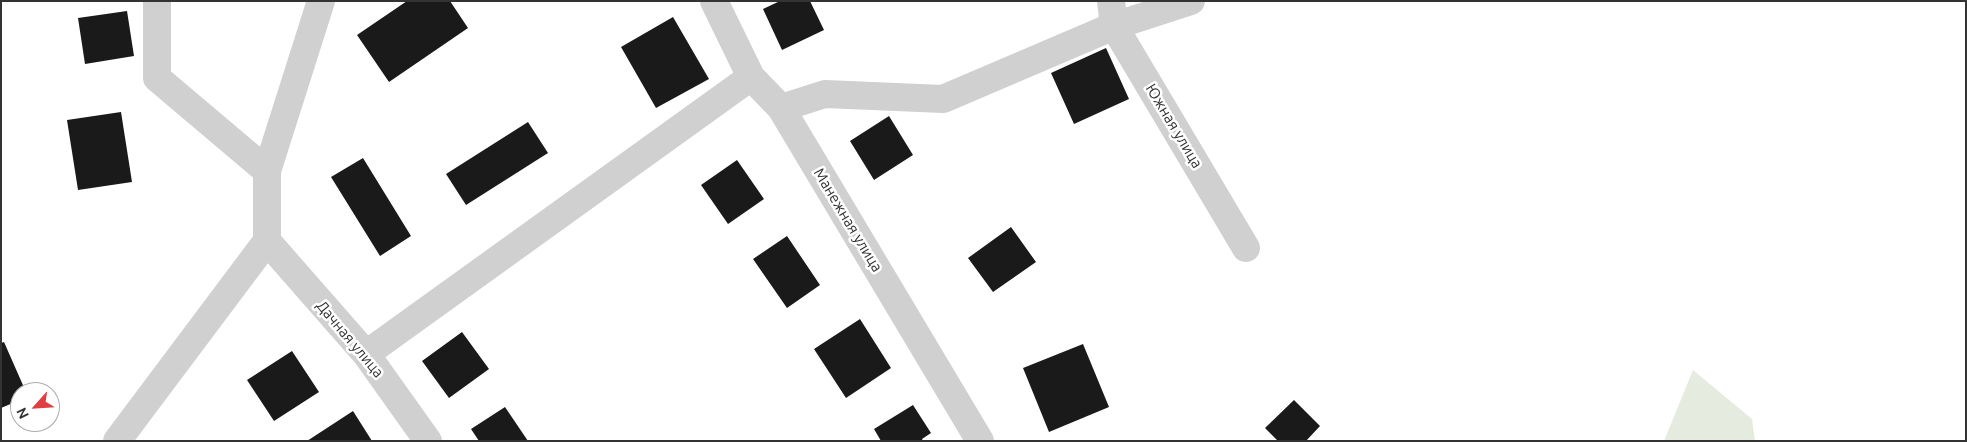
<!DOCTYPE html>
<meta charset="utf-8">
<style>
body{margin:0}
#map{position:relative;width:1967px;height:442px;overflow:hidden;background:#fff;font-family:Ubuntu,sans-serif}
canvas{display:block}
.frame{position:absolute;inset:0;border:2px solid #333;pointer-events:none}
.north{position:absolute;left:10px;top:382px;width:50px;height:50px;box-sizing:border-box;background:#fff;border:1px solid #adadad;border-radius:50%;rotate:244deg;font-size:14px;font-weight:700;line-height:20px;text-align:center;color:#333}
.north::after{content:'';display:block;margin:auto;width:18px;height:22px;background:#e13e41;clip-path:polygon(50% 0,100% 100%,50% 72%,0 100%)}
</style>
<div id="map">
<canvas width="1967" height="442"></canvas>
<div class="frame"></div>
<div class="north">N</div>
</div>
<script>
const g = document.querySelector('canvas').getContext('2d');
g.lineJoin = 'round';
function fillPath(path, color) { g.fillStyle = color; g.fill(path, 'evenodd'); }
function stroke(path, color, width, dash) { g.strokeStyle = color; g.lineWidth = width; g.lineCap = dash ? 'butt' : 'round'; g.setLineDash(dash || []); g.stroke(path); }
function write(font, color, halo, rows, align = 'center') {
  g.font = font + ' Ubuntu,sans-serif'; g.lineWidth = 5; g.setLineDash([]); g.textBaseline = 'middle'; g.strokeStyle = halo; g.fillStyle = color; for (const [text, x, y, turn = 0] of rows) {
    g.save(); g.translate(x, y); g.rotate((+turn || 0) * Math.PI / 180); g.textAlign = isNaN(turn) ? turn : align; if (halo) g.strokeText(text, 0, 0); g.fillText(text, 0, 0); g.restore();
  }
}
fillPath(new Path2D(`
 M1693,370L1752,419L1755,441H1664Z`), '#e5ebdf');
fillPath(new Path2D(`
 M407,1H450L468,28L389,82L357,35Z
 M780,1H810L824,30L782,50L763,9Z
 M127,11L134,56L85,64L78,18Z
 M673,17L709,79L656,108L621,47Z
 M1106,48L1129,99L1074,124L1051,73Z
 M121,112L132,182L78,190L67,120Z
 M889,116L913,155L874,180L850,141Z
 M528,122L548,153L466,205L446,174Z
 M363,158L411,236L380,256L331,177Z
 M737,160L764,199L728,224L701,185Z
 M1011,227L1036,262L993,292L968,258Z
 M787,236L820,285L787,308L753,259Z
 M860,319L891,368L846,398L814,349Z
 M462,332L489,369L449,398L422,361Z
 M4,342L26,392H20V400L1,408V343Z
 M1083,344L1109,407L1049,432L1023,368Z
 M292,351L319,392L274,421L247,380Z
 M1294,400L1320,426L1306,441H1278L1265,428Z
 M913,405L931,433L922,439L923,441H881L874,429Z
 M505,407L528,441H479L471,429Z
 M353,411L372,441H307Z`), '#1a1a1a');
stroke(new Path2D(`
 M157,1V78L267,171
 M714,1L751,77L781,108L980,441
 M1111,1L1114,26L1246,248
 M781,108L825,94L943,99L1114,26L1191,1
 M267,241L366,354L428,441
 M366,354L751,77
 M117,441L267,241V171L321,1`), '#d0d0d0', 28);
write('15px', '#333', '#fff', [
 ["Южная улица",1174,126,59],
 ["Манежная улица",848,220,59],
 ["Дачная улица",350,339,50]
]);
</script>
